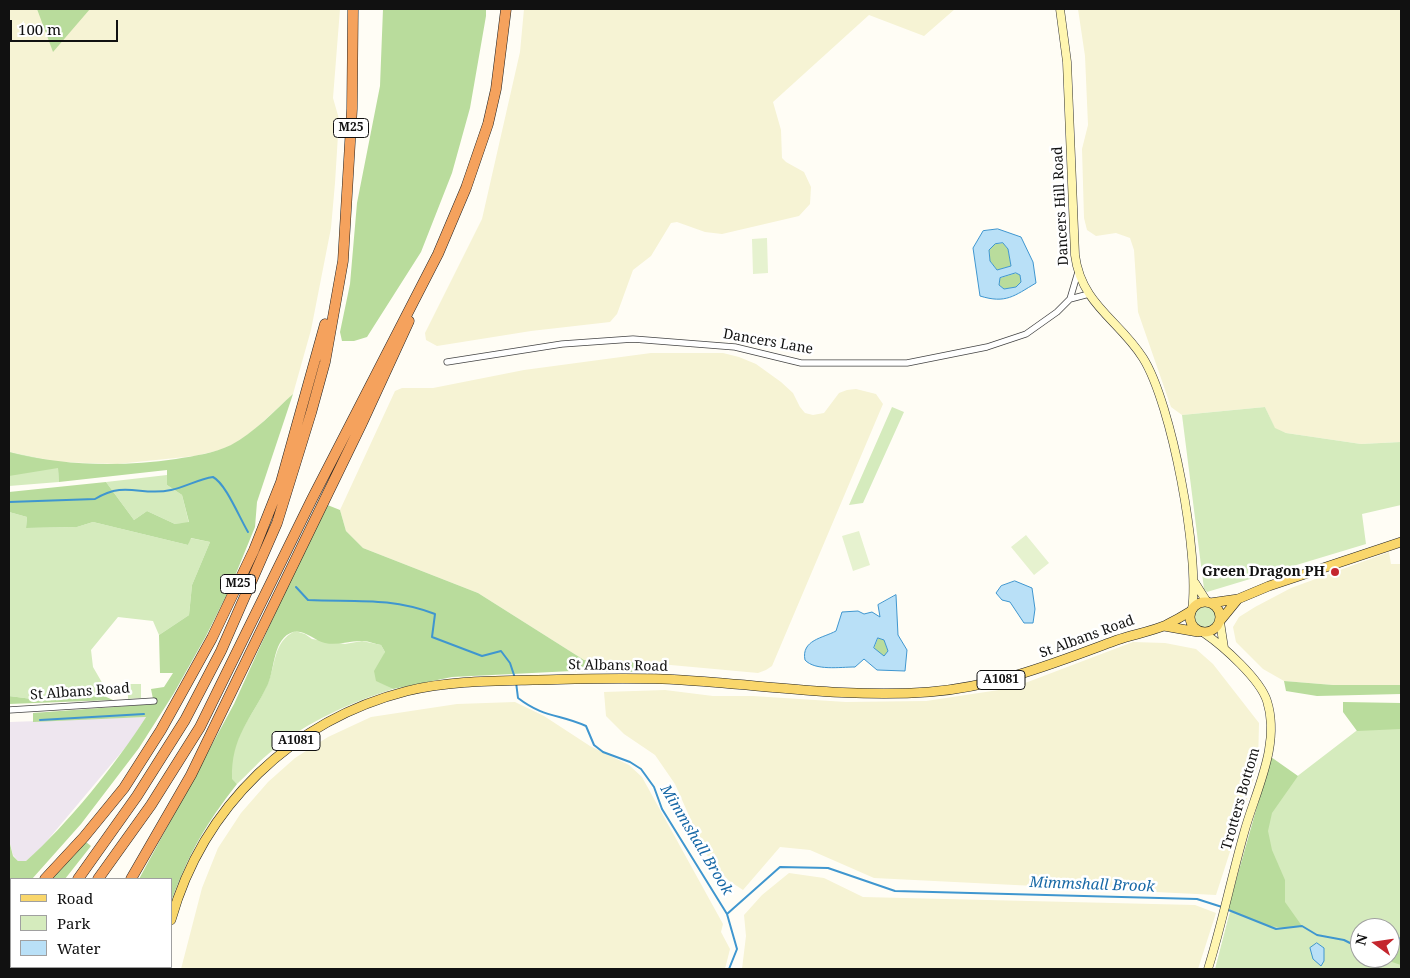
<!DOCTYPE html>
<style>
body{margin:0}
#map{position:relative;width:1410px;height:978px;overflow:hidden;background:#fffdf5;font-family:"Noto Serif",serif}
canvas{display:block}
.frame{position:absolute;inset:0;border:10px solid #111;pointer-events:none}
.legend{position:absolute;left:10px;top:878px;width:162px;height:90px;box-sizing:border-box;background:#fff;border:1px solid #a0a0a0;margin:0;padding:6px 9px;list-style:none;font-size:15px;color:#111}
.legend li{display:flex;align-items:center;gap:10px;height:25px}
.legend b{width:25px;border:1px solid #a0a0a0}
.north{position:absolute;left:1350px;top:918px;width:50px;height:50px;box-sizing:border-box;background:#fff;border:1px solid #a0a0a0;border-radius:50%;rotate:284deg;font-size:14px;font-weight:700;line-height:20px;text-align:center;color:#111}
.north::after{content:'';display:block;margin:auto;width:18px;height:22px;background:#c4262e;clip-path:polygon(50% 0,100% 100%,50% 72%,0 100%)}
.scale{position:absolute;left:10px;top:20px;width:108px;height:22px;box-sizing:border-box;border:2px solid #111;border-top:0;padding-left:6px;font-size:15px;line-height:18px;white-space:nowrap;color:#111;-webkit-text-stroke:4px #fff;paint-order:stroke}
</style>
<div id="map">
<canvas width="1410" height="978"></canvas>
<div class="frame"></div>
<ul class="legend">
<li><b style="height:6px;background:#f9d66b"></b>Road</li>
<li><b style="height:14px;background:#d5ebbd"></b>Park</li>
<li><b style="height:14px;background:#b9e0f7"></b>Water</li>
</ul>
<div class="north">N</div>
<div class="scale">100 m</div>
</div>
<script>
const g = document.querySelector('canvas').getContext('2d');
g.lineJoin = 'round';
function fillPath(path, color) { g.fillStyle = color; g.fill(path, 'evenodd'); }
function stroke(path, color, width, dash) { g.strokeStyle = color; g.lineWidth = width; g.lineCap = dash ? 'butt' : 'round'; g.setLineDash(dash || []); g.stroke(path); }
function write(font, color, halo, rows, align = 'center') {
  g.font = font + ' "Noto Serif",serif'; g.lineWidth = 5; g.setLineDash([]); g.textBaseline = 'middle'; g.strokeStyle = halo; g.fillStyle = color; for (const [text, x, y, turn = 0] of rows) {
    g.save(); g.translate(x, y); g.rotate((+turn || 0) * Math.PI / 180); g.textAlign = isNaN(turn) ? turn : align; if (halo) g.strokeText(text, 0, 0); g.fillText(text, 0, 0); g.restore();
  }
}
fillPath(new Path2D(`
 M146,717L130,742L41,848L26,861H18L13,855L10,844V722Z`), '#eee6ef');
fillPath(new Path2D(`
 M9,9H340L333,98L339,119L335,183L331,228L311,330L293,394L254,430L234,444L220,450L195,456L117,464L58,462L9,452Z
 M524,9H955L924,36L869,15L773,102L781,130L782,158L786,162L804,172L811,187L810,204L799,216L722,234L705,232L677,222L671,223L651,256L633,270L617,314L610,322L531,331L437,346L426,340L425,333L482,219L520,52Z
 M1078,9H1401V442L1361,444L1286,433L1275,429L1265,407L1182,415L1171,407L1138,312L1134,250L1130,238L1116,233L1096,236L1087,230L1084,218L1082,149L1088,125L1085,56Z
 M651,353H723L739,357L756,364L781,382L793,393L800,407L805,413L813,415L824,413L839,393L847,390L856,389L876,394L883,404L772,666L766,670L758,673L638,662L584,660L478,593L363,548L346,531L340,510L395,391L402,388H433L524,370Z
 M1389,552L1391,564H1401V685H1333L1284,681L1263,669L1236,642L1233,627L1239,617L1255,607L1291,588Z
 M1133,642L1165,643L1196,649L1213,664L1259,723L1258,765L1216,895L874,878L810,850L780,847L743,890L728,880L706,854L675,784L655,755L624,734L606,716L604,692L665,690L713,696H753L846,702L926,701L1012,688Z
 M515,702L544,716L590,746L629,765L642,777L723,924L721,932L730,949L725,969H181L202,888L218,848L241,813L268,782L295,758L328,737L371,717L457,704Z
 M789,873L824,878L863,897L1195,905L1216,913L1198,969H742L746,936L744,915L762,895Z`), '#f6f3d4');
fillPath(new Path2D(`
 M892,407L904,412L863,503L849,505Z
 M1265,407L1275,428L1286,433L1361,444L1401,442V505L1362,514L1366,544L1207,592L1204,589L1182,415Z
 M9,452L58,462L59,482L9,486Z
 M167,475V485L182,495L189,523L175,524L147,511L134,520L106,482Z
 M9,512L27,517L26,528L77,527L93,522L188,545L190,538L210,542L192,585L189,615L159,635L153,621L118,617L91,650L93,667L104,686V696L32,699L9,696Z
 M1193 617a12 12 0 1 1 24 0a12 12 0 1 1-24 0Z
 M295,631L305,634L312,639L345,644L362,641L381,645L385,652L376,680L393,689C350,703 308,721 273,750C260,760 249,773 237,784L231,779C231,733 252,720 268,683C276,664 273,642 295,631Z
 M128,684H141V698L128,699Z
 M1401,726V969H1215L1229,915L1278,791L1360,728ZM1360,928H1390V958H1360Z`), '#d5ebbd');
fillPath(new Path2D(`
 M37,9H90L53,52Z
 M383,9H486V16L470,108L452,173L421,252L367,337L354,341H342L340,332L350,284L357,203L380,86Z
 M1003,243L1008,249L1011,266L997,270L990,261L989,250L995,244Z
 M1016,273L1020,275L1021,282L1016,287L1004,289L999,285L1000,278Z
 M293,394L257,502L255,527L230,588L206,636L174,693L139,748L81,824L32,879H11V901L9,904V717L10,844L13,856L18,861H26C67,825 116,764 146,717L33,722V713L154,704L151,689L164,687L173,673H160L159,635L189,615L192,585L210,542L191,538L188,545L93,522L77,527L26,528L27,517L9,512V492L106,482L134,520L147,511L175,524L189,522L182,495L167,485V470L59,482L58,468L9,476V452C64,466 120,467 176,459C195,456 214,453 231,445C254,433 274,411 293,394Z
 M325,504L340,510L346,531L363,548L478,593L584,660L638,662L637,672L572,671L452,677L393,689L376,681L374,671L385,652L381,645C375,644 369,641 363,641C350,640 338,646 325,643C315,641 304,629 293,632C273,638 275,668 268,684C251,720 231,736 232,779L237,784C205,825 189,853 171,902V879H139L234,704Z
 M878,638L884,640L888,651L884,657L874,648Z
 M1284,681L1333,685H1401V694L1317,696L1286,691Z
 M9,696L32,699L104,696L113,700L9,704Z
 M1343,702L1401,703V729L1357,731L1343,712Z
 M1271,757L1298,776L1272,813L1268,831L1272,850L1285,880V902L1302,926C1273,932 1255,921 1228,909Z
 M86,842L91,846L65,879H51Z
 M1401,937V965L1380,958H1390V943Z`), '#b9dc9c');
fillPath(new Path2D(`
 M767,238L768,273L753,274L752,239Z
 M859,531L870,565L853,571L842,536Z
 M1026,535L1049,563L1034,575L1011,547Z`), '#e6f2cf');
const water = new Path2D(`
 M998,229L1021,237L1033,262L1036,283C1014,296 1006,304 980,296L973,248L983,231ZM1003,243L1008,249L1011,266L997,270L990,261L989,250L995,244ZM1016,273L1020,275L1021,282L1016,287L1004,289L999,285L1000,278Z
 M1015,581L1032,588L1035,609L1033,623H1024L1010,602L1002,600L996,593L1001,586Z
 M896,595L898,635L907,650L905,671L877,670L864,659L855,667C840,667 815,671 805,660C801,640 823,638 836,631L842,612L858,611L864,614L872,612L880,617L878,605ZM878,638L884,640L888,651L884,656L874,648Z
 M1317,943L1324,948V961L1321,966L1313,959L1310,948Z`);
fillPath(water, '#b9e0f7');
stroke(water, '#3f96cf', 1);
stroke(new Path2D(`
 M9,502L95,499C126,480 141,497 171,490C185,487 199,479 213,477C226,484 239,517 248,532
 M296,587L308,600C355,602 390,597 435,614L432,637L482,656L501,651L510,663L515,678
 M516,682L518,698C544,718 560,714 586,726L594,745L603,752L630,762L641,769L654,787L662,809L727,914L780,867L828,868L895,891L1197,899L1222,907
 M40,720L144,714
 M1226,909L1276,929L1302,926L1317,935L1344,940L1360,948
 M727,914L737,949L729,969
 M1390,942L1401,938`), '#3f96cf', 2);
const street = new Path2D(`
 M1070,299L1089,294
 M447,362L562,344L633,339L735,347L801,363H907L987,347L1026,334L1057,312L1070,299L1078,272
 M9,710L154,701`);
const secondary = new Path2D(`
 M1060,9L1067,62L1075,255C1081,304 1119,320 1143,358C1172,404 1200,556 1192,610
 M1195,583L1207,602
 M1220,622L1224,648
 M1204,633C1223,646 1260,679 1267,701C1281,745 1255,792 1244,833C1231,879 1222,924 1208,969`);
const primary = new Path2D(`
 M1190 617a15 15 0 1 1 30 0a15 15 0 1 1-30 0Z
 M1210,603L1238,599L1269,586L1401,542
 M1220,621L1238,599
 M1164,626L1198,632
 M171,920C203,806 293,720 407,691C448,681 491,681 533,680C582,679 633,677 682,680C765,685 846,698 929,692C995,687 1055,663 1117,640C1131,635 1153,631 1166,625C1174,621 1183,616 1191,611
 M162,969V967`);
const highway = new Path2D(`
 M45,879L84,837L124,788L161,730L212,638L254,550L281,482L325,324
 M78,879L137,796L185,720L221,651L277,523L311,413L325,362L343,261L352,109L353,9
 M98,879L151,805L200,727L312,499L438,254L466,188L488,124L496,89L506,9
 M131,879L191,775L362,423L409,321
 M9,917L11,914
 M9,962L11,959
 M25,969L28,967
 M73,969L74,967`);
stroke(street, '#444', 7);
stroke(secondary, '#333', 9);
stroke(primary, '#222', 10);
stroke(highway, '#222', 11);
stroke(street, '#fff', 5.5);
stroke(secondary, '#fff6b0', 8);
stroke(primary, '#f9d66b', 9);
stroke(highway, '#f5a25d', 10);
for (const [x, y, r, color] of [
 [1335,572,5,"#c4262e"]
]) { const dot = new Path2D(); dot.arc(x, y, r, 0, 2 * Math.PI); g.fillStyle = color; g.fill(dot); stroke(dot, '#fff', 2); }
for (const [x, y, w] of [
 [351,128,35],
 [238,584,35],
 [1001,680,48],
 [296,741,48]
]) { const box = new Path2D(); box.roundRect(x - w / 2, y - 9.5, w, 19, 4); g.fillStyle = '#fff'; g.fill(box); stroke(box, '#111', 1); }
write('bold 12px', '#111', null, [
 ["M25",351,128],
 ["M25",238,584],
 ["A1081",1001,680],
 ["A1081",296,741]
]);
write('14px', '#111', '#fff', [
 ["Dancers Hill Road",1061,206,-93],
 ["Dancers Lane",768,342,10],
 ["St Albans Road",1087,637,-20],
 ["St Albans Road",618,666,1],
 ["St Albans Road",80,692,-4],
 ["Trotters Bottom",1241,799,-74]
]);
write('bold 14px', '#111', '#fff', [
 ["Green Dragon PH",1325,572]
], 'right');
write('italic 15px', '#1768a6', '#fff', [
 ["Mimmshall Brook",696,840,59],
 ["Mimmshall Brook",1092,885,2]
]);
</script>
